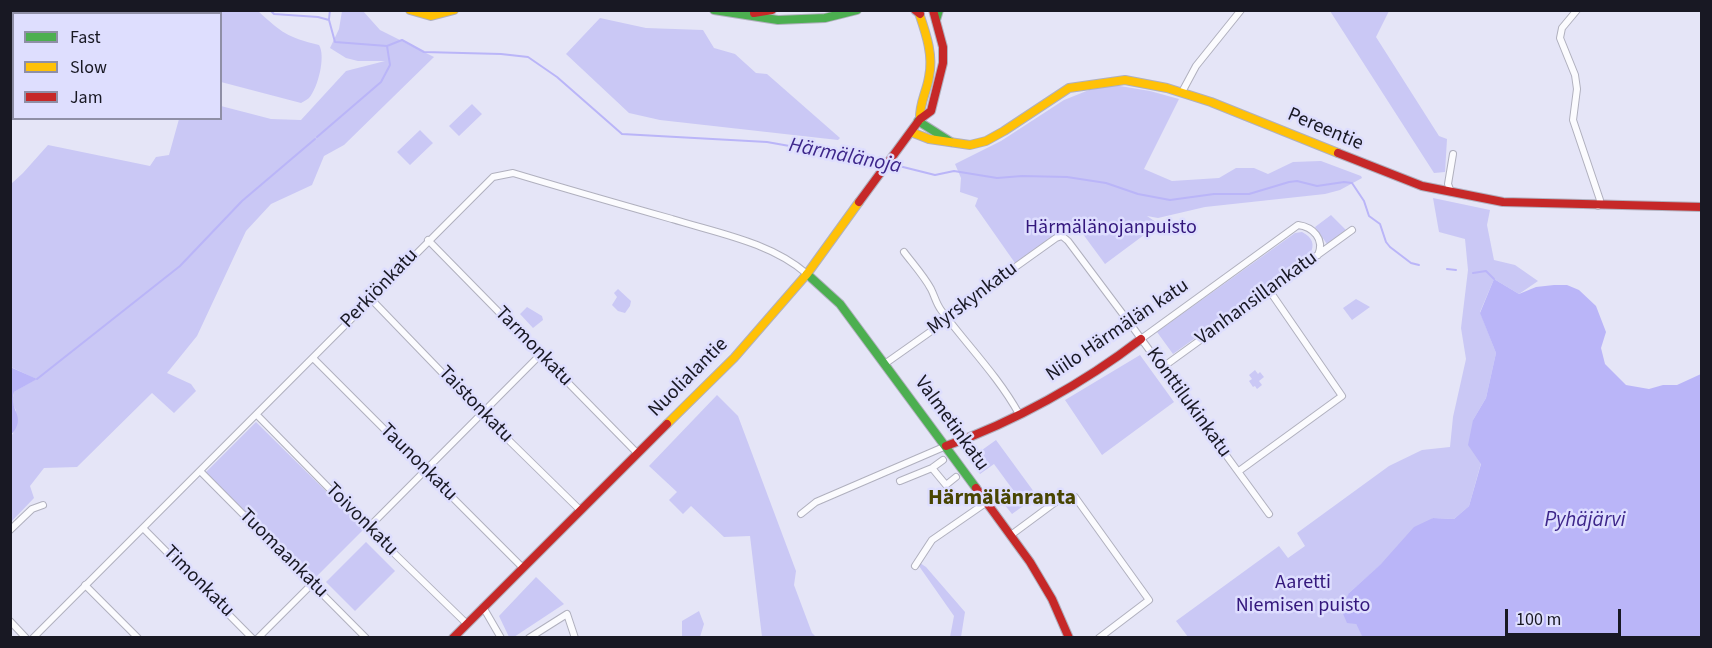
<!DOCTYPE html>
<meta charset="utf-8">
<style>
body{margin:0}
#map{position:relative;width:1712px;height:648px;overflow:hidden;background:#e5e5f7;font-family:"Source Sans 3",sans-serif}
canvas{display:block}
.frame{position:absolute;inset:0;border:12px solid #181823;pointer-events:none}
.legend{position:absolute;left:12px;top:12px;width:210px;height:108px;box-sizing:border-box;background:#dedefe;border:2px solid #8f8fa6;margin:0;padding:8px 10px;list-style:none;font-size:18px;color:#181823}
.legend li{display:flex;align-items:center;gap:12px;height:30px}
.legend b{width:30px;border:2px solid #8f8fa6}
.scale{position:absolute;left:1505px;top:609px;width:116px;height:27px;box-sizing:border-box;border:3px solid #181823;border-top:0;padding-left:8px;font-size:18px;line-height:21px;white-space:nowrap;color:#181823;-webkit-text-stroke:4px #dedefe;paint-order:stroke}
</style>
<div id="map">
<canvas width="1712" height="648"></canvas>
<div class="frame"></div>
<ul class="legend">
<li><b style="height:8px;background:#4caf50"></b>Fast</li>
<li><b style="height:8px;background:#ffc107"></b>Slow</li>
<li><b style="height:8px;background:#c62828"></b>Jam</li>
</ul>
<div class="scale">100 m</div>
</div>
<script>
const g = document.querySelector('canvas').getContext('2d');
g.lineJoin = 'round';
function fillPath(path, color) { g.fillStyle = color; g.fill(path, 'evenodd'); }
function stroke(path, color, width, dash) { g.strokeStyle = color; g.lineWidth = width; g.lineCap = dash ? 'butt' : 'round'; g.setLineDash(dash || []); g.stroke(path); }
function write(font, color, halo, rows, align = 'center') {
  g.font = font + ' "Source Sans 3",sans-serif'; g.lineWidth = 5; g.setLineDash([]); g.textBaseline = 'middle'; g.strokeStyle = halo; g.fillStyle = color; for (const [text, x, y, turn = 0] of rows) {
    g.save(); g.translate(x, y); g.rotate((+turn || 0) * Math.PI / 180); g.textAlign = isNaN(turn) ? turn : align; if (halo) g.strokeText(text, 0, 0); g.fillText(text, 0, 0); g.restore();
  }
}
fillPath(new Path2D(`
 M220,11H258C282,33 287,37 319,45C326,56 318,88 309,98C307,100 304,101 301,103L221,82Z
 M342,11H363L380,30L434,57L344,145L324,156L312,185L271,204L246,231L197,336L167,373L191,384L196,391L174,413L152,393L77,467L44,468L30,486L34,498L11,522V435L13,434L16,410L12,403L14,392L36,379L11,367V184L23,173L48,145L150,166L156,157L169,155L179,119L220,118L221,106L271,119L301,120L346,71L385,61H358L346,58L330,48L339,29Z
 M1330,11H1389L1376,37L1439,136L1447,139L1445,172L1434,173Z
 M600,18L646,28L703,30L714,48L735,54L756,73L767,74L840,138L838,140L660,120L629,113L566,54Z
 M1114,85L1150,91L1179,99L1144,169L1172,181L1219,178L1236,168H1254L1268,174L1293,162L1321,161L1361,176L1362,178L1340,190L1325,194L1205,207L1158,218L1147,216L1169,231L1144,235L1105,264L1077,226H1067L1015,263L975,206L978,198L960,192L961,178L955,164L1001,141L1064,100L1089,90Z
 M472,104L482,114L459,136L449,126Z
 M420,130L433,143L410,165L397,152Z
 M1433,198L1490,210L1487,225L1494,260L1515,265L1538,281L1519,294L1494,279L1480,312L1496,353L1486,398L1473,420L1481,463L1469,506L1454,519L1433,518L1349,593L1356,624L1363,637H1188L1176,621L1279,546L1288,558L1305,546L1297,533L1389,466L1422,450L1450,447L1453,417L1466,359L1461,328L1468,270L1465,239L1439,232Z
 M1331,215L1346,230L1327,244L1315,227Z
 M1302,232C1313,238 1315,244 1310,255L1173,354L1157,332L1295,233Z
 M618,289L631,301L630,306L625,313L618,311L612,305L617,297L614,293Z
 M1356,299L1370,307L1352,320L1343,308Z
 M527,307L542,316L543,320L533,328L520,314Z
 M1140,355L1174,402L1102,455L1065,400Z
 M1255,370L1258,374L1260,372L1264,377L1259,381L1262,385L1257,389L1255,386L1253,387L1249,381L1252,379L1249,375Z
 M717,395L738,416L796,571L794,585L812,633L816,637H762L750,536L724,537L691,506L683,514L669,500L677,492L649,466Z
 M256,422L364,529L313,580L205,473Z
 M996,440L1037,496L1012,514L1004,504L1016,494L994,464L980,474L972,463L985,454L982,450Z
 M366,542L395,571L355,611L326,582Z
 M914,559L926,567L965,612L961,637H950L954,616Z
 M536,577L564,604L514,637H509L499,616Z
 M699,611L704,624L700,637H682V621Z`), '#cac8f5');
fillPath(new Path2D(`
 M1494,279L1519,294L1536,287L1554,285H1567L1579,290L1596,306L1606,332L1601,348L1605,364L1626,385L1649,389L1663,385H1677L1701,374V637L1363,638L1356,624L1347,623L1341,609L1349,593L1381,564L1414,527L1433,518L1454,519L1469,506L1481,464L1468,445L1473,420L1486,398L1496,353L1480,313Z
 M10,367L37,379L14,392C8,411 28,416 11,435Z`), '#bab5f8');
stroke(new Path2D(`
 M270,10L274,14L318,17L329,20L335,42L387,46L402,40L424,52L501,54L528,57L557,77L622,134L767,142L885,163
 M329,19L330,10
 M317,137L381,82L390,65L387,46
 M891,164L935,175L954,171L997,178L1022,176L1067,177L1106,183L1138,194L1170,200L1214,194H1249L1289,182L1297,181L1317,186L1344,182L1352,183L1364,201L1369,216L1380,224L1386,242L1390,247L1411,263L1419,265
 M1447,269L1456,270
 M1473,273L1486,271L1494,279
 M37,379L180,266L242,201L315,139`), '#bab5f8', 2);
const street = new Path2D(`
 M1577,10L1562,28L1560,38L1575,75L1577,89L1573,120L1600,200L1598,206
 M1182,92L1196,66L1241,10
 M1451,192L1448,184L1453,154
 M428,240L637,453
 M904,252C913,264 924,276 931,289C935,297 936,303 941,310C967,345 998,376 1019,414
 M371,299L482,414L580,510
 M1141,339L1298,225C1313,227 1325,239 1318,255
 M313,358L523,568
 M886,363L964,308L993,283L1056,238L1062,236L1068,241L1134,329L1269,514
 M1163,367L1352,230
 M257,415L368,528L467,624
 M932,468L946,485L956,477
 M200,471L366,638
 M1239,471L1342,396L1269,290
 M900,481L932,468L943,460
 M801,514L816,502L946,446
 M143,528L252,638
 M368,528L540,355
 M10,530L32,509L43,505
 M1011,535L1065,495L1075,497L1149,600L1099,638
 M915,566L932,540L987,502
 M85,585L138,638
 M483,607L501,638
 M10,621L26,638
 M33,638L493,177L513,173C566,189 619,204 672,219C717,233 770,242 807,274
 M258,638L312,584
 M529,638L567,614L575,638`);
const fast = new Path2D(`
 M714,10L778,20L825,18L857,10
 M936,20L939,10
 M918,121L951,142
 M807,274L840,304L976,488`);
const slow = new Path2D(`
 M410,10L431,16L454,10
 M918,10C925,31 934,54 929,77C927,91 919,104 920,119
 M911,132L929,139L970,145L986,141L1004,131L1069,88L1125,80L1167,88L1211,102L1338,153
 M667,424L734,358L807,274L859,202`);
const jam = new Path2D(`
 M915,10L920,14
 M754,13L772,10
 M1338,153L1422,186L1503,202L1702,207
 M859,202L920,119L931,111L943,63V47L933,10
 M946,446C1014,422 1084,383 1141,339
 M976,488L1030,562L1052,599L1069,638
 M453,638L667,424`);
stroke(street, '#b0b0be', 8);
stroke(fast, '#b0b0be', 10);
stroke(slow, '#b0b0be', 10);
stroke(jam, '#b0b0be', 10);
stroke(street, '#fbfbfe', 6);
stroke(fast, '#4caf50', 8);
stroke(slow, '#ffc107', 8);
stroke(jam, '#c62828', 8);
write('20px', '#181823', '#dedefe', [
 ["Pereentie",1325,130,23],
 ["Perkiönkatu",380,289,-46],
 ["Myrskynkatu",973,299,-37],
 ["Vanhansillankatu",1257,299,-36],
 ["Niilo Härmälän katu",1118,331,-34],
 ["Tarmonkatu",533,347,46],
 ["Nuolialantie",689,378,-45],
 ["Konttilukinkatu",1188,403,54],
 ["Taistonkatu",475,405,46],
 ["Valmetinkatu",951,424,54],
 ["Taunonkatu",418,463,45],
 ["Toivonkatu",361,520,45],
 ["Tuomaankatu",283,554,45],
 ["Timonkatu",198,582,45]
]);
write('20px', '#33177c', '#dedefe', [
 ["Härmälänojanpuisto",1111,229],
 ["Aaretti",1303,584],
 ["Niemisen puisto",1303,607]
]);
write('italic 21px', '#3d268a', '#dedefe', [
 ["Härmälänoja",845,157,11],
 ["Pyhäjärvi",1585,521]
]);
write('bold 22px', '#484502', '#dedefe', [
 ["Härmälänranta",1002,499]
]);
</script>
